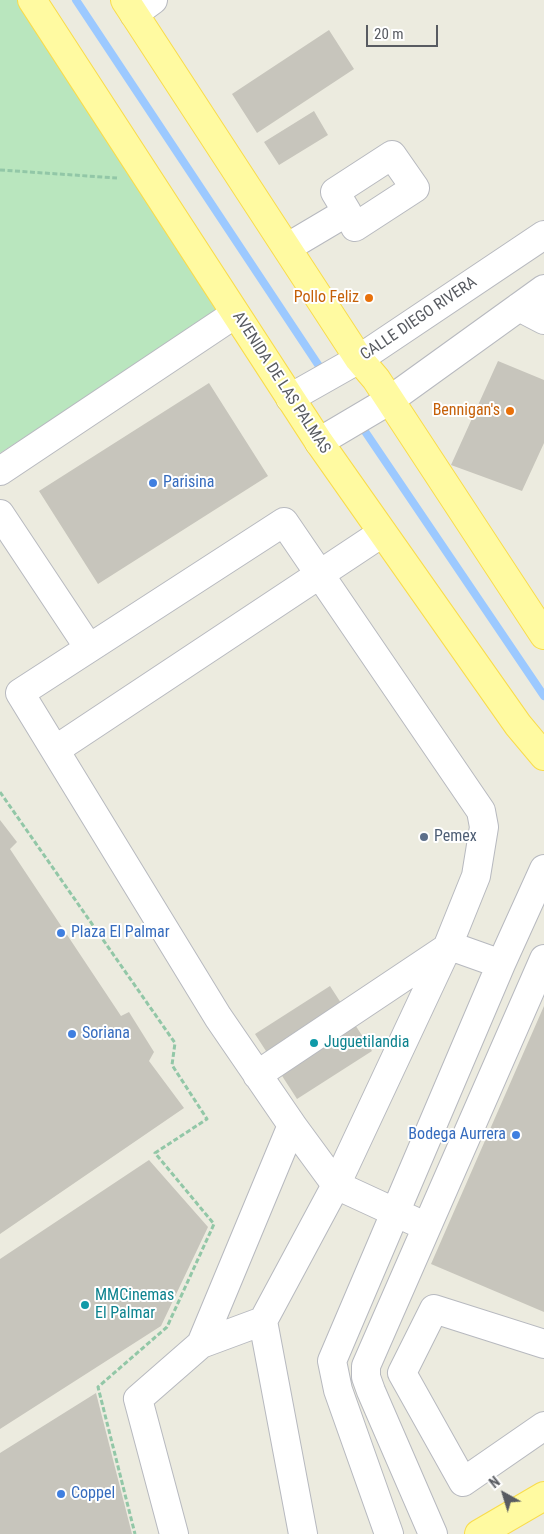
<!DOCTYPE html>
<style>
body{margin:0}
#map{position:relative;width:544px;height:1534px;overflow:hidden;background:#ecebdf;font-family:"Roboto Condensed",sans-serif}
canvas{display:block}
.north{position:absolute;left:479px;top:1469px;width:50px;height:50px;-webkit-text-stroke:4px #fff;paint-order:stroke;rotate:321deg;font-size:14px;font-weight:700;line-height:20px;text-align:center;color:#585b61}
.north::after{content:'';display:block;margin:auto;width:18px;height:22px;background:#585b61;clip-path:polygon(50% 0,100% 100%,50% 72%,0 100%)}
.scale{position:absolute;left:366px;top:25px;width:72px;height:22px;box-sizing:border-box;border:2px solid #585b61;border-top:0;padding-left:6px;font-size:15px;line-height:18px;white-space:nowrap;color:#585b61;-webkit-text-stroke:4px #fff;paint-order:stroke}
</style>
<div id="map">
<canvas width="544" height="1534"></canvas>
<div class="north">N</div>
<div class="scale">20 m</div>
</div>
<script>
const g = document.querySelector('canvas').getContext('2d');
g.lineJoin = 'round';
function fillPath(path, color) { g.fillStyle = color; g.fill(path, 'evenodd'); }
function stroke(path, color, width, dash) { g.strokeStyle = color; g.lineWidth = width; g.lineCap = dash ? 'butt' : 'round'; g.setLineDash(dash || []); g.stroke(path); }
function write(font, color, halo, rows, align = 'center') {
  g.font = font + ' "Roboto Condensed",sans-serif'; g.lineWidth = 4; g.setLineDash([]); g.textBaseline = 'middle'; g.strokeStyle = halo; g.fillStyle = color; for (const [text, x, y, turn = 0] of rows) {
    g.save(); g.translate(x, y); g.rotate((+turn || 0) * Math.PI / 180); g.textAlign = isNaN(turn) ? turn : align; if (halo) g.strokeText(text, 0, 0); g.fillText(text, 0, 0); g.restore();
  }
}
fillPath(new Path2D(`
 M0,0H32L229,305L0,453Z`), '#b9e6be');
stroke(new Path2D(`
 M76,0L323,372
 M360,424L544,696`), '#9cc9ff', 8);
fillPath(new Path2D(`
 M329,30L354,69L257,133L232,94Z
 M314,111L328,135L279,165L264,142Z
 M498,361L544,380V443L522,491L451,465Z
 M209,383L268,476L98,584L39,491Z
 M0,820L17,842L10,849L121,1016L129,1012L154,1052L149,1061L184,1108L0,1234Z
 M330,986L372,1051L297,1099L255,1034Z
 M544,1006V1312L431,1264Z
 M149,1160L208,1227L161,1326L0,1429V1259Z
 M96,1393L132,1534H0V1453Z`), '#c7c5bc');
const minor = new Path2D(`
 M134,14L153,0
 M288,247L347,212L335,192L392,155L415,188L355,227L347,212
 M519,307L544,320
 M290,398L359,359L544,235
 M319,442L390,400L544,289
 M0,471L235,314
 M0,514L89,648
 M55,750L382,533
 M257,1075L447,948H456L501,964
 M292,1125L336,1185L414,1221
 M201,1344L292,1125L218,1017L20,693L284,522L481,811L484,827L476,876L447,948L336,1185L263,1321L303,1534
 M544,1344L434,1309L402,1373L463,1482L544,1426
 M174,1534L138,1399L201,1344L263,1321
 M389,1534L338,1390L332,1361L501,964L544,869
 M433,1534L371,1391L366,1377V1366L544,959`);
const major = new Path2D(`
 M32,0L319,442L518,725L544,756
 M125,0L359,359L376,379L544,635
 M479,1534L544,1496`);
stroke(minor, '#b7b9bf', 30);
stroke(major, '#f9dc4b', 30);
stroke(new Path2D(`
 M0,170L117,178
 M0,792L175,1043L172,1065L207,1119L155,1153L214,1224L167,1327L98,1387L135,1534`), '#92c7a7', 3, [5, 2.5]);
stroke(minor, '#fff', 28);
stroke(major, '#fffaa1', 28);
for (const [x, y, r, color] of [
 [369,298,5,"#e8710a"],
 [510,411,5,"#e8710a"],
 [153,483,5,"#3f7fe0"],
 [424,837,5,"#5c6f8a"],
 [61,933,5,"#3f7fe0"],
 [72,1034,5,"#3f7fe0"],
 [314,1043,5,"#0f9aa8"],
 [516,1135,5,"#3f7fe0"],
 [85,1305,5,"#0f9aa8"],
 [61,1494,5,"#3f7fe0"]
]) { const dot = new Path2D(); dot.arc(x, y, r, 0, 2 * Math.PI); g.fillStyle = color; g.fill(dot); stroke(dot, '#fff', 2); }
write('16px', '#c56008', '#fff', [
 ["Pollo Feliz",359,298],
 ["Bennigan's",500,411]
], 'right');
write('16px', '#585b61', '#fff', [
 ["CALLE DIEGO RIVERA",419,319,-34],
 ["AVENIDA DE LAS PALMAS",281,383,57]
]);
write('16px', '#366cbe', '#fff', [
 ["Parisina",163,483],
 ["Plaza El Palmar",71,933],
 ["Soriana",82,1034],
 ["Bodega Aurrera",506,1135,"right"],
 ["Coppel",71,1494]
], 'left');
write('16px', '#4e5e75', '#fff', [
 ["Pemex",434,837]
], 'left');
write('16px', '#0d838f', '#fff', [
 ["Juguetilandia",324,1043],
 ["MMCinemas",95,1296],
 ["El Palmar",95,1314]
], 'left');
</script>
